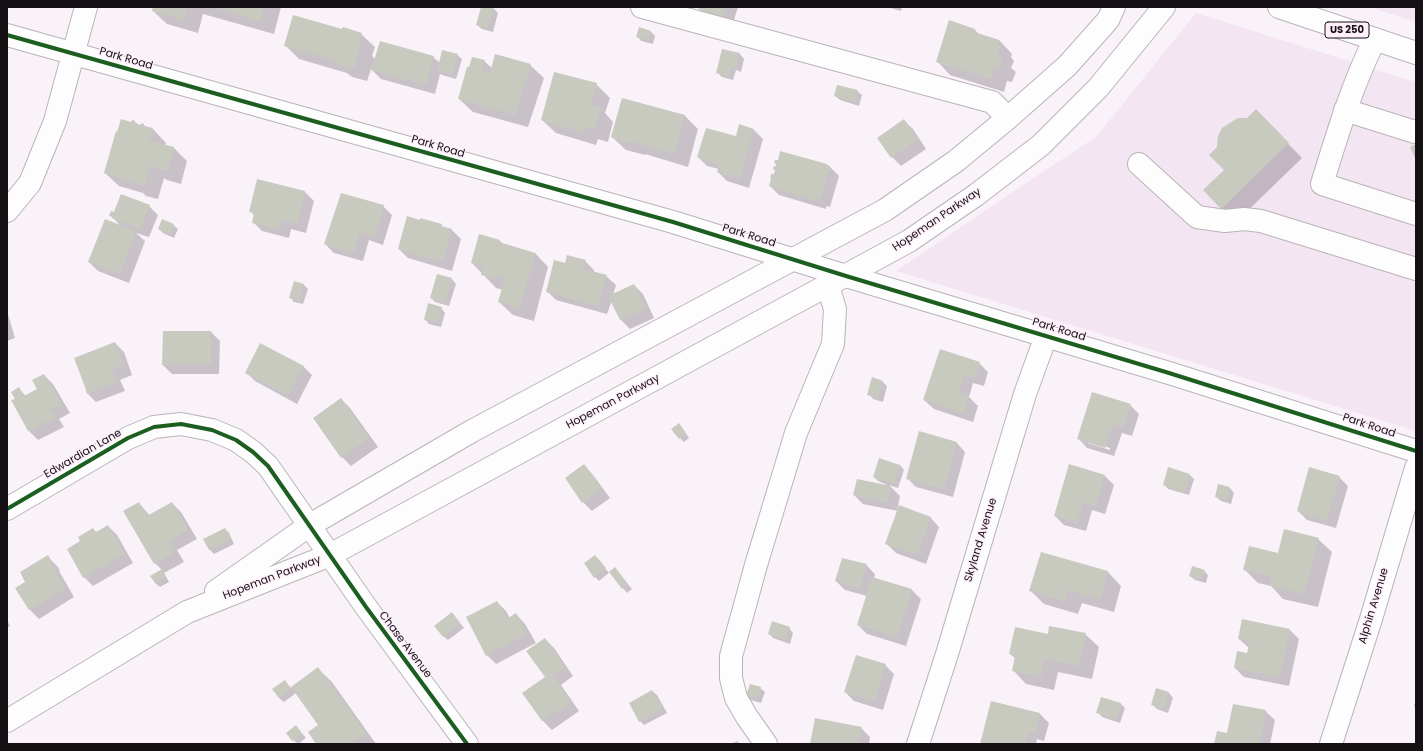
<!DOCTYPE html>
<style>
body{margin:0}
#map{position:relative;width:1423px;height:751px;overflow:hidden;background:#faf2f9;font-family:Poppins,sans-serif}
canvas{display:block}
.frame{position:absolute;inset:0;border:8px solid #151014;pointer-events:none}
</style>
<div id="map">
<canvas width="1423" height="751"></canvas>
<div class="frame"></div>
</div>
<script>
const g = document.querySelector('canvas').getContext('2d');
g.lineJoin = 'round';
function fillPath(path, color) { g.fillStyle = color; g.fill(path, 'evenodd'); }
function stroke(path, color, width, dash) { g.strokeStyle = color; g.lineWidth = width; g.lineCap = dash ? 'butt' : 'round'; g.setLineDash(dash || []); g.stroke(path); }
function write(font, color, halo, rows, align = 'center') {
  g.font = font + ' Poppins,sans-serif'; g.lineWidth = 3; g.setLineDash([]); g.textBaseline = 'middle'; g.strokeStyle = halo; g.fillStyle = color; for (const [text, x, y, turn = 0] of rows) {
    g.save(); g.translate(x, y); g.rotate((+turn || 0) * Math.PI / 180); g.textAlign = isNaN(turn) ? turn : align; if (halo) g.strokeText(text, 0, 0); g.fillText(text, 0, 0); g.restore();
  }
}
fillPath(new Path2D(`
 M1369,7H1416V22Z
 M1196,13L1416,82V431L896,271L1023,185L1096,137Z`), '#f3e5f1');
fillPath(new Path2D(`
 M154,7H281L274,34L203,14L198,33L167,24L153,11Z
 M482,7L493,8L498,13L493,32L482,29L477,25Z
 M697,7H738L732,26L705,15Z
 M887,7H902L901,11Z
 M974,29L979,34L999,40L1012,54L1011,57L1014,61L1011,68L1016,72L1012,82L1007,81L1004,92L950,75L937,61Z
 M343,30L361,34L375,47L372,56L375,59L433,57L440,63L457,55L462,59L456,79L442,75L440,74L435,94L381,79L371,69L367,81L352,77L347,73L299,59L285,45Z
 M651,32L655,36L653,44L641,41L637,36Z
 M723,50L740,54L744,59L741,72L736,70L733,80L722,77L717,72Z
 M484,61L493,69L530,65L544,78L528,127L473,112L459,99Z
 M596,84L610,98L605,113L613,122L608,142L598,139L596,145L556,133L542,120Z
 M857,91L862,95L859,106L840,100L835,96Z
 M623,99L685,116L698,129L688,167L645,154V155L626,150L612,137Z
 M1256,111L1302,158L1236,222L1204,190L1225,170L1248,118Z
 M903,120L913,129L926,149L901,166L892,157Z
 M135,122L138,125L141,126L144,125L146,127L153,129L166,143L165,146L174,148L187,161L181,184L167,180L164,178L158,199L146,196L143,193L119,186L105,173L132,123Z
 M740,125L754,130L763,139L749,188L727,181L718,172L719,169L707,166L698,157L736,137Z
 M830,167L839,176L830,207L826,206V209L779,195L770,186L776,171L774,169Z
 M258,180L305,192L314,201L306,233L291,229L289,238L262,231L253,222L255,216L250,211Z
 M149,206L158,215L149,237L136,233L145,241L129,283L98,271L89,262L121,226L110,215Z
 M383,206L392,215L383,245L369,240L363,261L334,253L325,244Z
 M173,225L178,229L174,238L163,233L159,229Z
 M441,225L444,228L452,230L461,239L452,271L408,258L399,249Z
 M480,235L500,241L503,244L535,253L548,267L534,321L513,315L499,302L503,290L496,288L472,263Z
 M585,261L594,270V273L606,276L616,285L613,295L634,285L643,294L654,318L630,329L621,320L612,300L607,314L556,300L547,291L566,264Z
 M452,279L456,284L449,306L435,302L431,298Z
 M303,284L308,289L303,304L294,302L290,297Z
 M441,308L445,313L441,327L429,324L425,319Z
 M7,311L15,338L7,341Z
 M211,332L220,341L219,374H172L163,365Z
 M115,343L124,352L132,375L120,380L125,391L96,402L87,393Z
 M979,363L988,372L984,386L973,383L969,397L978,406L973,422L934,409L924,400Z
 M303,366L312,375L297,404L255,381L246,372Z
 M44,375L53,384L70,413L59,419L64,427L38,440L29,431L16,399L19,389L26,396L38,389Z
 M883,382L887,386L883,402L873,399L869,394Z
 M341,399L350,408L378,447L351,466L342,457Z
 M1130,405L1139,414L1132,436L1122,433L1114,456L1087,448L1078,438ZM1088,441L1110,448V450L1088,443Z
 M683,429L689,438L684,442L680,438Z
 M956,442L965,452L953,497L916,487L907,478Z
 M584,465L593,475L610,498L592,511L583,502Z
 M900,465L904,470L898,488L889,485L900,496L897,511L930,517L939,527L926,564L896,553L887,544L898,511L863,504L854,495L887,486V485L878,481L874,477Z
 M1169,468L1190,475L1194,479L1189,495L1168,489L1164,484Z
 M1105,476L1114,485L1105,514L1092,510L1086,531L1064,525L1055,516Z
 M1339,477L1348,486L1336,528L1307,520L1298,511Z
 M1219,485L1230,488L1234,493L1231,504L1221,501L1216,497Z
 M139,503L150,516L172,503L181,512L197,539L177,550L184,562L164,573L169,582L160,587L155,583L162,570L155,563Z
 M108,526L117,535L133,563L93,586L84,577Z
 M225,529L229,533L234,544L214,554L210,550L204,539Z
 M1318,539L1332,552L1318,607L1283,599L1271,586L1258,583L1244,569L1279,554Z
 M1041,553L1108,572L1121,586L1114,612L1082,603L1078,614L1044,604L1031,591Z
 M48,557L57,566L60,571H59L74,597L39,619L30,610L17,588L27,582Z
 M599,560L609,573L615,569L632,589L627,593L610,572L599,581L595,577Z
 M866,565L875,574L874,579L912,590L921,599L906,646L867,634L858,625L867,596L845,590L836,581Z
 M1204,571L1208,575L1206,583L1195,580L1190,576Z
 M497,602L506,611L510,618L516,614L525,624L536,643L496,664L487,655Z
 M456,618L464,628L448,640L443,636Z
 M7,620L10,626L7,628Z
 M789,628L793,633L790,644L773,638L769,634Z
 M1290,630L1299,639L1289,686L1244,677L1235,668L1248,654L1249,648L1239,639Z
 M1085,634L1099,647L1092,679L1058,672L1054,690L1026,684L1013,670L1015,658L1010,654L1049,635Z
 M545,639L554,648L573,676L561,685L579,711L552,730L543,721L524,693L546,678Z
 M885,665L894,674L883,710L854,701L845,692Z
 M318,669L332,682L376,744H318L319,725L296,693L284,702L279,698L285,681L291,688Z
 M760,688L765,692L761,703L751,700L747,696Z
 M652,691L657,695L667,713L644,725L640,721Z
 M1169,693L1173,698L1168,713L1157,709L1153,705Z
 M1416,699V708L1414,706Z
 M1121,704L1125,708L1120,723L1102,717L1098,712Z
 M1265,711L1275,720L1270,744H1215Z
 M1040,714L1049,723L1044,741L1037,739L1036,744H982Z
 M296,726L306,738L298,744L293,740Z
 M861,728L870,737L869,744H811Z
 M737,741L740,744H731Z`), '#0003');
fillPath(new Path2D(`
 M153,7H188L184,20L152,11Z
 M212,7H264L260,21Z
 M481,7L494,8L488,28L476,25Z
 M697,7H726L723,18L700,10V8Z
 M293,15L342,29L343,27L362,33L359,43H361L354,69L337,64L338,61L284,46Z
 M949,20L975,29L974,32L999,40L998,45L1001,46L997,56L1003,58L999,69L994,68L991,79L936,62Z
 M639,27L651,31L649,40L636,37Z
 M380,41L434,56L426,85L371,70Z
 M722,49L740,53L736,68L732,67L729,76L716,73Z
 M442,50L458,54L452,75L437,71Z
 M495,54L531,64L515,115L458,99L467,67H469L472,57L485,60L482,71L490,73Z
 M554,72L597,83L591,105L600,107L595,129L585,127L583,133L541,120Z
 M837,85L858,90L855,102L834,96Z
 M622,98L685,115L674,155L632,141L631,143L611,137Z
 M1256,109L1289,143L1221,209L1203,190L1224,170L1209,155L1217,147L1218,136L1222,128L1238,118H1247Z
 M121,119L131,122L132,120L135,121V123L141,125V123L144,124V126L153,128L150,141L174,147L167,171L152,167L154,161H152L145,186L131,182V181L104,173L116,131L117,132Z
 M904,119L918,139L891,158L877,138Z
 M739,124L754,129L740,179L717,172L719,164L697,157L706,128L736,136Z
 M1416,144V160L1410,147Z
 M780,151L827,164V165L830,166L821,199L817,198L816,201L769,186L771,179H770L771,174H774L775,170L773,169L774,166H776V164L774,163L775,160H778Z
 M257,179L305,191L297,224L282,220L280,230L252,223L254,213L249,212Z
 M341,193L384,205L374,237L360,232L354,253L324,244Z
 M121,194L150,205L140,229L112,218L113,217L109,216L111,211L114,212Z
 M407,216L420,220V218L442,224L441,226L452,229L442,262L398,249Z
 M105,219L136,231L120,274L88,262Z
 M162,219L174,224L170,234L158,229Z
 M479,234L500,240L499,242L535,253L520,308L498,302L505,278L497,275L496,279L481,275L483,267L471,263Z
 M567,255L586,260L584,269L607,275L598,306L546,292L554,260L565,263Z
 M437,274L452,278L445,303L430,298Z
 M294,281L304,284L299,301L289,298Z
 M634,284L646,308L620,320L608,296Z
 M428,303L442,307L437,323L424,320Z
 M163,331H211V365H162Z
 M115,342L124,366L111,371L117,382L87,394L85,387L74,358Z
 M260,343L304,366L288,396L245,373Z
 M940,349L980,362L975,378L964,375L959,393L969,396L964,413L923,400Z
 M44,374L62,404L50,410L51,413L53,412L56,417L28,431L11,400L15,399L11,392L19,387L24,396L37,389L32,380Z
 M872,377L883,381L878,398L867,395Z
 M1092,392L1131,404L1123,428L1113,424L1105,448L1077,439Z
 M341,398L369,438L341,458L313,418Z
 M679,423L686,433L679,439L671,429Z
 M919,431L957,442L944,489L906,479Z
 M879,458L900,465L894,484L873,477Z
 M584,464L602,488L582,503L565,478Z
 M1069,464L1105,475L1096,506L1083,502L1077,523L1054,516Z
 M1168,467L1190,474L1185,492L1163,485Z
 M1309,467L1340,476L1327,520L1297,511Z
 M857,479L891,486L888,503L853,495Z
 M1218,484L1230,487L1227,500L1215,497Z
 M139,502L147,516L172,502L188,530L169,541L175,552L154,564L123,511Z
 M899,505L931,517L917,555L885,544Z
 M108,525L125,554L83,578L67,549L80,541L78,537L93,528L96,532Z
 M225,528L231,539L209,550L203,539Z
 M1284,529L1319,538L1304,594L1269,585L1271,576L1243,570L1249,546L1278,553Z
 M1041,552L1108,571L1100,599L1068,590L1065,601L1029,591Z
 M48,555L52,562H50L66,588L29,610L15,588L25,582L20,572Z
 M595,555L606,568L594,578L584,563Z
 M842,558L867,564L860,588L835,581Z
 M1192,566L1205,570L1202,579L1189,576Z
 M615,567L628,584L622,589L609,572Z
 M162,569L166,577L155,583L150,576Z
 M872,577L912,589L897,637L857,625Z
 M497,601L507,619L516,613L527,634L486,656L466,617Z
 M452,612L460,623L443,637L434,626Z
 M1242,619L1290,629L1280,677L1234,668L1237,651L1247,653L1250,642L1238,639Z
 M772,621L790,627L785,640L768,634Z
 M1049,626L1086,633L1079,666L1044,659L1041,677L1012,671L1015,655L1009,654L1015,627L1048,634Z
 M545,638L565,667L553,675L571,702L542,721L522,693L545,677L526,651Z
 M856,655L886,664L874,702L844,692Z
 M318,667L366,733L351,744H316L308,732L318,725L291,687Z
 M285,680L291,689L279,698L272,689Z
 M750,684L761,687L757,699L746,696Z
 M1156,688L1169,692L1164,709L1151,705Z
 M652,690L663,708L639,722L629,703Z
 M1101,697L1121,703L1116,719L1096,713Z
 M991,701L1040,713L1035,733L1028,731L1025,744H980Z
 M1233,704L1266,710L1259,744H1214L1217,731L1227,733Z
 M815,718L862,727L858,744H810Z
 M296,725L302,734L292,741L286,733Z`), '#c8cac0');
const minor = new Path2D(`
 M642,7L992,102L1008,118
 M7,35L673,222L846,276L1169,373L1416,451
 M1375,39C1352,85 1337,135 1322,184L1416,214
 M1345,110L1415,132L1416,131
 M1139,164L1197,217L1225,221L1244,219L1261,221L1416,269
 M7,211L30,183L55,121L86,7
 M7,509L128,438L154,427L181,424L212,430L236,440L253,452L268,466L366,607L467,744
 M766,744L747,717L736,698L731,678V656L756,565L796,433L833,344L835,309L828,286
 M918,744L947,654L1025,394L1046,336
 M1331,744L1371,619L1416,468`);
const major = new Path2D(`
 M1279,7L1416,53
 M216,591L310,525L472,431L885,210L956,161L1008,118L1067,66L1108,20L1114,7
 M7,721L187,612L330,555L909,241L976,195L1041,145L1098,88L1164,7`);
stroke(minor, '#bab3b9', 24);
stroke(major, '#bab3b9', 24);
stroke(minor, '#fefdfe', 22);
stroke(major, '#fefdfe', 22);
stroke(new Path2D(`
 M7,35L673,222L846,276L1169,373L1416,451
 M7,509L128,438L154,427L181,424L212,430L236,440L253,452L268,466L366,607L467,744`), '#1b5e20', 4);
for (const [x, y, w] of [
 [1347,30,44]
]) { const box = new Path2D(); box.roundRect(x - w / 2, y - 8, w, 16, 3); g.fillStyle = '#feeffb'; g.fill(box); stroke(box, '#151014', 1); }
write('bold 10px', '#151014', null, [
 ["US 250",1347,30]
]);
write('11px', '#151014', '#feeffb', [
 ["Park Road",126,59,16],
 ["Park Road",438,147,16],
 ["Hopeman Parkway",937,220,-34],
 ["Park Road",749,236,17],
 ["Park Road",1059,330,17],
 ["Hopeman Parkway",613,402,-28],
 ["Park Road",1369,426,18],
 ["Edwardian Lane",83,454,-30],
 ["Skyland Avenue",981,540,-73],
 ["Hopeman Parkway",272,578,-21],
 ["Alphin Avenue",1374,606,-73],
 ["Chase Avenue",405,645,53]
]);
</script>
